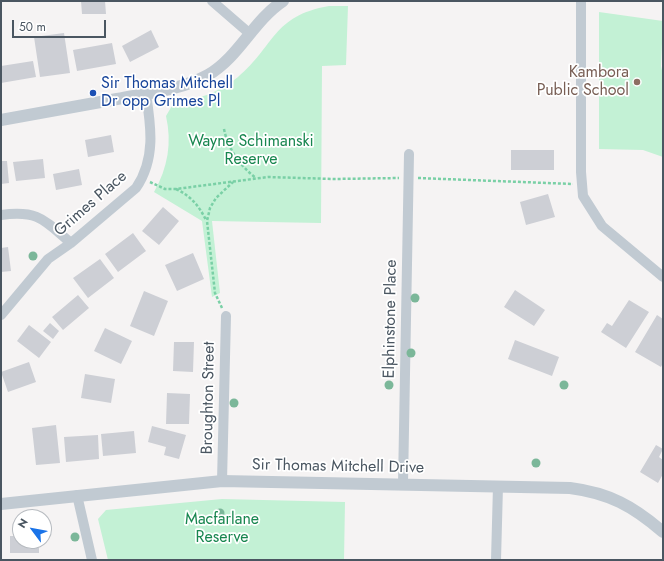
<!DOCTYPE html>
<style>
body{margin:0}
#map{position:relative;width:664px;height:561px;overflow:hidden;background:#f5f3f3;font-family:Jost,sans-serif}
canvas{display:block}
.frame{position:absolute;inset:0;border:2px solid #4a5661;pointer-events:none}
.north{position:absolute;left:12px;top:509px;width:40px;height:40px;box-sizing:border-box;background:#fff;border:1px solid #b7bbc0;border-radius:50%;rotate:302deg;font-size:11px;font-weight:700;line-height:16px;text-align:center;color:#4a5661}
.north::after{content:'';display:block;margin:auto;width:14px;height:18px;background:#1a73e8;clip-path:polygon(50% 0,100% 100%,50% 72%,0 100%)}
.scale{position:absolute;left:12px;top:20px;width:94px;height:18px;box-sizing:border-box;border:2px solid #4a5661;border-top:0;padding-left:5px;font-size:12px;line-height:14px;white-space:nowrap;color:#4a5661;-webkit-text-stroke:3px #fff;paint-order:stroke}
</style>
<div id="map">
<canvas width="664" height="561"></canvas>
<div class="frame"></div>
<div class="north">N</div>
<div class="scale">50 m</div>
</div>
<script>
const g = document.querySelector('canvas').getContext('2d');
g.lineJoin = 'round';
function fillPath(path, color) { g.fillStyle = color; g.fill(path, 'evenodd'); }
function stroke(path, color, width, dash) { g.strokeStyle = color; g.lineWidth = width; g.lineCap = dash ? 'butt' : 'round'; g.setLineDash(dash || []); g.stroke(path); }
function write(font, color, halo, rows, align = 'center') {
  g.font = font + ' Jost,sans-serif'; g.lineWidth = 3.5; g.setLineDash([]); g.textBaseline = 'middle'; g.strokeStyle = halo; g.fillStyle = color; for (const [text, x, y, turn = 0] of rows) {
    g.save(); g.translate(x, y); g.rotate((+turn || 0) * Math.PI / 180); g.textAlign = isNaN(turn) ? turn : align; if (halo) g.strokeText(text, 0, 0); g.fillText(text, 0, 0); g.restore();
  }
}
fillPath(new Path2D(`
 M329,6H348L346,65L322,66L321,223L212,221L220,293L212,297L202,221L154,192C168,167 172,143 166,116L173,104C197,99 219,93 238,77C275,46 272,16 329,6Z
 M599,12L663,21L661,66L663,75V157L643,150L599,149Z
 M222,499L345,502L344,560H108L98,519L106,510Z`), '#c3f1d5');
fillPath(new Path2D(`
 M81,1H105L106,14H82Z
 M151,30L159,47L130,62L122,46Z
 M64,33L70,73L40,77L34,37Z
 M112,43L116,64L77,71L73,50Z
 M33,61L36,77L1,83V66Z
 M111,135L114,152L88,157L85,140Z
 M511,150H554V170H511Z
 M43,159L45,178L16,181L13,162Z
 M1,161H7L9,183L1,184Z
 M79,169L82,185L56,190L53,174Z
 M548,194L555,217L526,225L520,202Z
 M163,207L179,221L159,245L142,231Z
 M133,233L146,251L118,272L105,254Z
 M8,247L11,271L1,272V248Z
 M193,253L204,279L177,291L165,265Z
 M100,259L114,278L88,298L73,278Z
 M515,290L545,310L534,326L504,307Z
 M144,291L168,301L154,336L130,326Z
 M78,295L89,308L63,330L52,317Z
 M629,300L649,312L626,348L601,332L607,323L612,326Z
 M657,315L663,319V363L661,367L635,352Z
 M50,323L59,331L53,339L43,331Z
 M29,325L51,342L39,358L17,341Z
 M105,328L132,341L121,364L94,351Z
 M515,340L559,357L552,376L508,359Z
 M174,342H194L193,372L173,371Z
 M29,362L36,382L8,392L1,372Z
 M85,374L115,379L111,403L81,398Z
 M167,393L190,394L189,424H166Z
 M56,425L60,463L36,465L32,428Z
 M152,426L186,435L179,459L164,455L166,447L148,442Z
 M134,431L136,453L103,456L101,434Z
 M98,435L99,459L66,462L64,437Z
 M656,445L663,449L659,457L663,460V474L658,483L640,472Z
 M10,536H20V541H39V553H10Z`), '#cdcfd5');
stroke(new Path2D(`
 M224,129C228,149 240,166 256,178
 M418,178L573,184
 M150,182L165,189H176L268,177L333,179L399,178
 M176,189C191,196 199,206 206,220
 M222,308L215,293L207,221L210,208L216,198L233,182`), '#7ad0a6', 2.5, [3, 2]);
stroke(new Path2D(`
 M212,1L249,33
 M581,1V172L583,196L602,226L663,277
 M1,215C39,210 44,220 71,243
 M1,315L48,259L71,243L136,188C156,159 151,126 146,94
 M222,481L226,316
 M403,484L409,154
 M77,495L92,560
 M496,560L498,486`), '#c1cad2', 10);
stroke(new Path2D(`
 M1,120C40,113 79,106 117,99C147,93 181,90 208,75C239,57 253,21 283,1
 M1,504L222,481L570,488C609,493 633,506 663,532`), '#c1cad2', 12);
g.fillStyle = '#7bb799';
for (const [x, y] of [
 [33,256],
 [415,298],
 [411,353],
 [389,385],
 [564,385],
 [234,403],
 [536,463],
 [220,513],
 [75,537]
]) { g.beginPath(); g.arc(x, y, 4.5, 0, 2 * Math.PI); g.fill(); }
for (const [x, y, r, color] of [
 [637,82,4,"#8d6e63"],
 [93,93,4,"#1a4fb4"]
]) { const dot = new Path2D(); dot.arc(x, y, r, 0, 2 * Math.PI); g.fillStyle = color; g.fill(dot); stroke(dot, '#fff', 1.5); }
write('16px', '#785e54', '#fff', [
 ["Kambora",629,73],
 ["Public School",629,91]
], 'right');
write('16px', '#164399', '#fff', [
 ["Sir Thomas Mitchell",101,84],
 ["Dr opp Grimes Pl",101,102]
], 'left');
write('16px', '#17864f', '#fff', [
 ["Wayne Schimanski",251,142],
 ["Reserve",251,160],
 ["Macfarlane",222,520],
 ["Reserve",222,538]
]);
write('16px', '#4a5661', '#fff', [
 ["Grimes Place",91,204,-41],
 ["Elphinstone Place",391,319,-89],
 ["Broughton Street",209,398,-89],
 ["Sir Thomas Mitchell Drive",338,467,1]
]);
</script>
